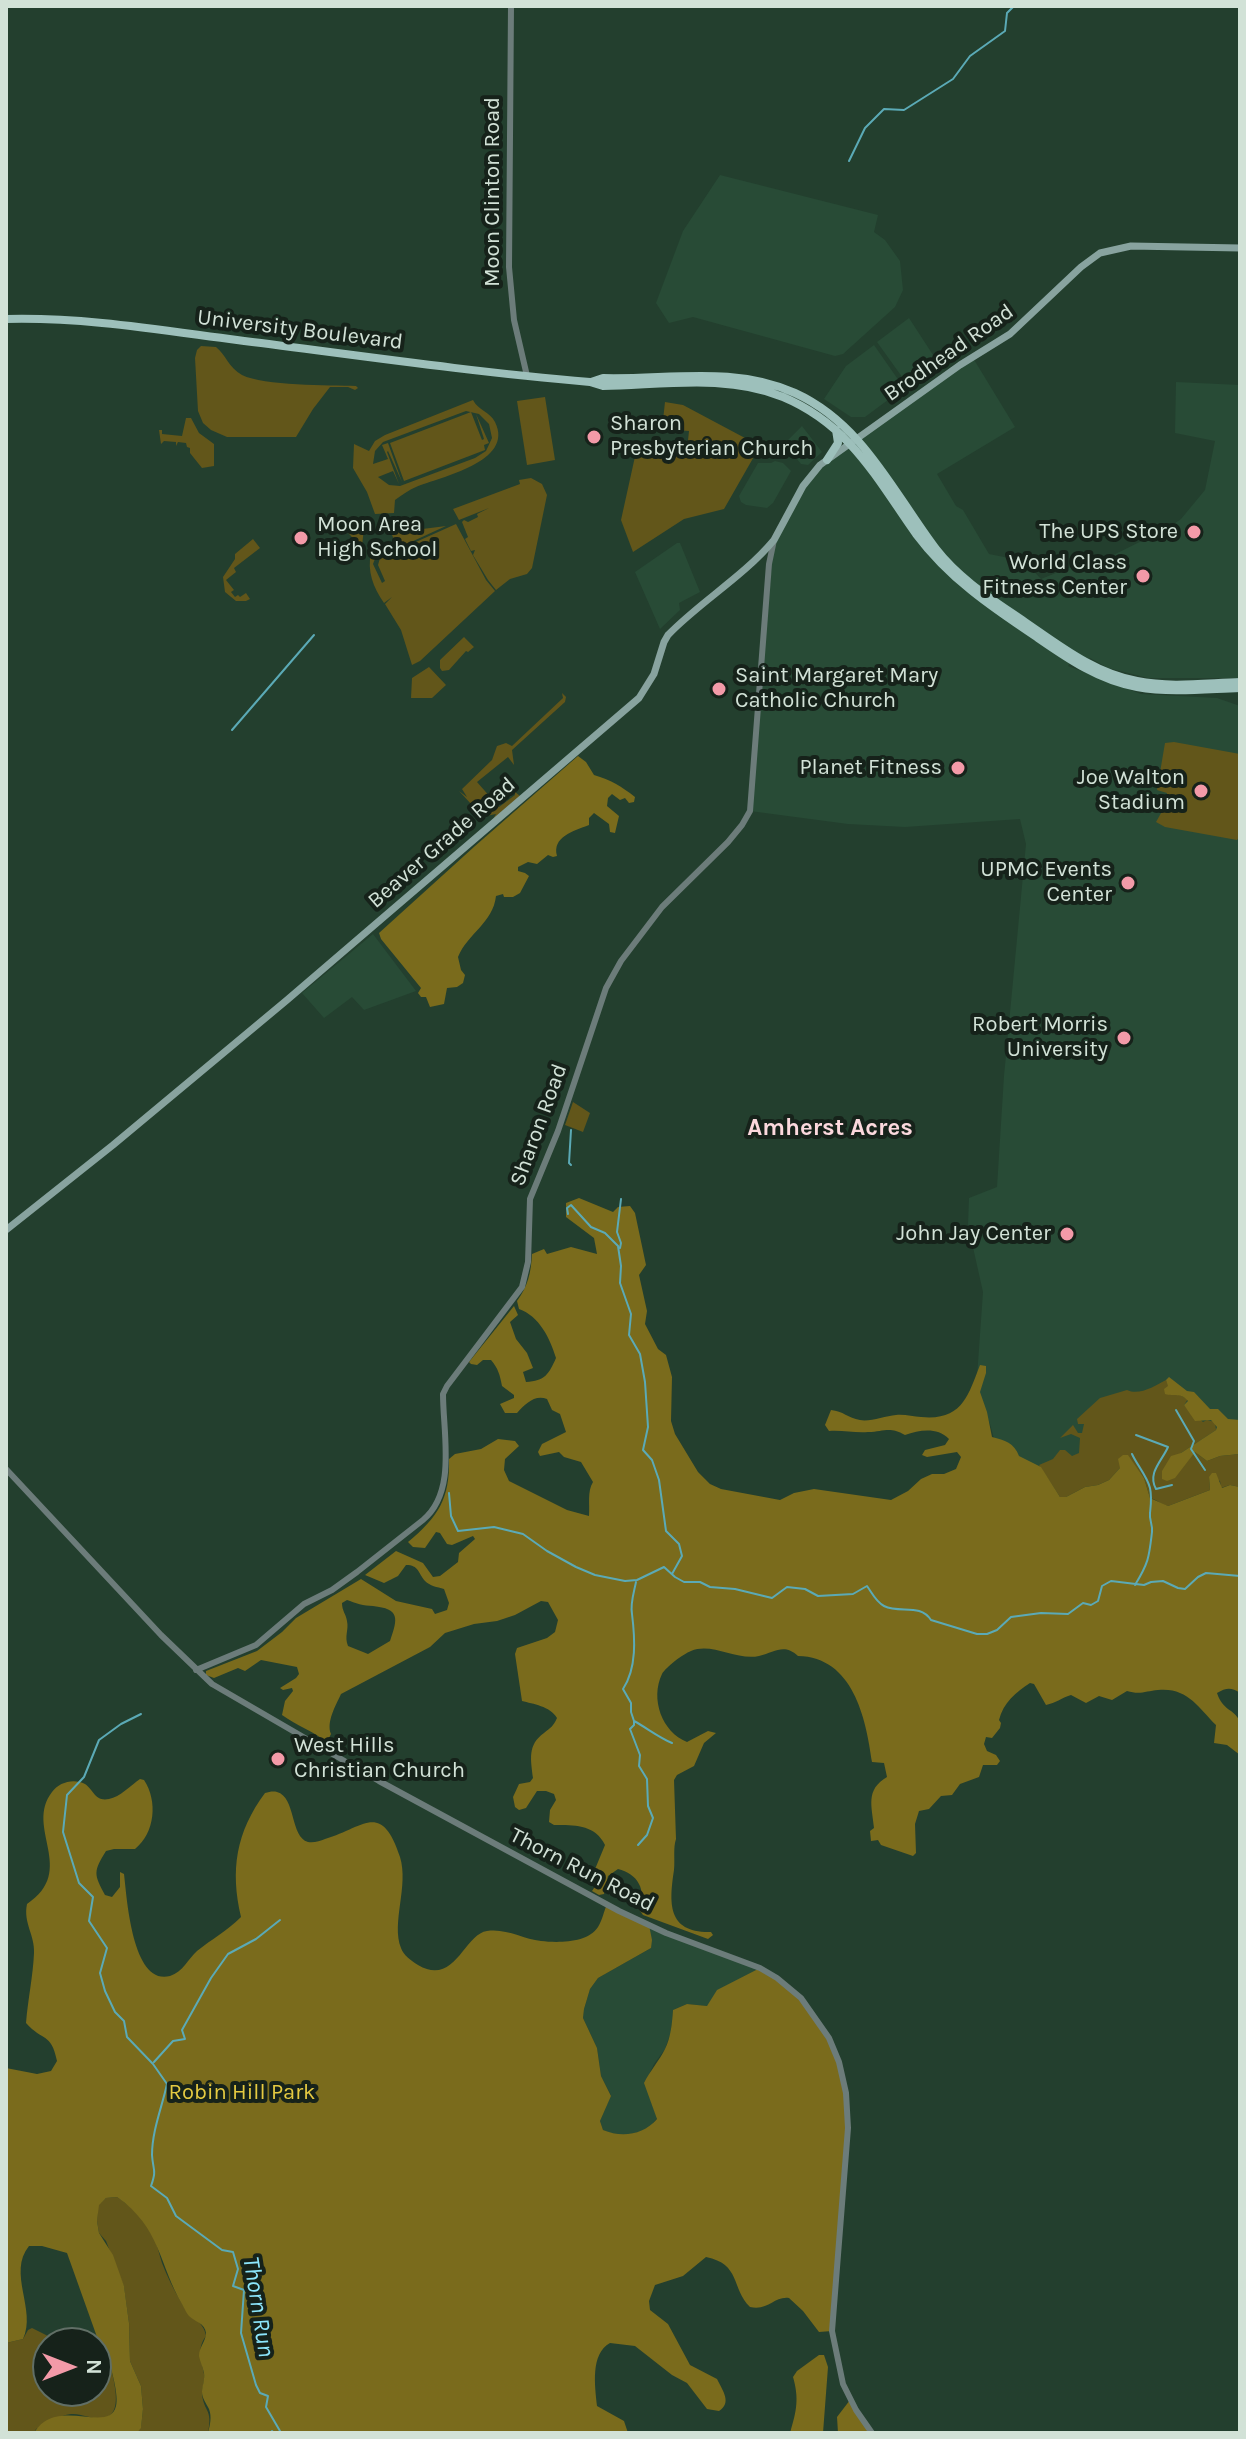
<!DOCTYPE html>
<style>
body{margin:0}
#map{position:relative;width:1246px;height:2439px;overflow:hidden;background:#233f2e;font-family:Karla,sans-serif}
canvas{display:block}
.frame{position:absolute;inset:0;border:8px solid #d2e2d7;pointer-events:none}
.north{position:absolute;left:32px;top:2327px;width:80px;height:80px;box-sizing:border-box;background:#16221a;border:2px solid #616f66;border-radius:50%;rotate:90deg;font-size:22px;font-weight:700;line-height:32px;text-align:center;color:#d2e2d7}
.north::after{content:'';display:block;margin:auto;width:28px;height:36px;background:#f39aa8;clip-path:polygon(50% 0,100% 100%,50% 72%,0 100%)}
</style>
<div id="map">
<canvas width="1246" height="2439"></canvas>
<div class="frame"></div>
<div class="north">N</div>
</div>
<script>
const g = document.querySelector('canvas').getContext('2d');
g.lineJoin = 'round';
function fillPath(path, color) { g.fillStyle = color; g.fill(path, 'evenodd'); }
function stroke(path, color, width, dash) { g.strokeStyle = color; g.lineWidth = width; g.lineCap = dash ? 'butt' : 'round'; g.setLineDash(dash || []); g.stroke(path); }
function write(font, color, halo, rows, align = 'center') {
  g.font = font + ' Karla,sans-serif'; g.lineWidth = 8; g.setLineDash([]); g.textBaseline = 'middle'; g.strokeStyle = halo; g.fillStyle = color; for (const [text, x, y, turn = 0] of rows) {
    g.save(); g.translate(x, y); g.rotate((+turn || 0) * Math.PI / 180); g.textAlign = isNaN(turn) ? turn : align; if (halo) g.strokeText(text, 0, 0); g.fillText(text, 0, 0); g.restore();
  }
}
fillPath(new Path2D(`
 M720,175L878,215L874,232L885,240L900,261L903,290L895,307L843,354L835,356L693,317L669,323L656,303L683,231Z
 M909,318L935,358L905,381L877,342Z
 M874,345L904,388L865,417H851L824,399L846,366Z
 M973,358L1015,427L937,474L956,506L963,510L989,554L1024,561L1041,579L1071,567L1087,568L1168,528L1181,519L1205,490L1215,441L1175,433L1176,382L1240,385V678H1148L1108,668L1090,658L1087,663L1075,656L1068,666L1141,694L1217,698L1240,706V1446L1061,1483L998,1453L990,1424L976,1391L983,1292L968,1225L969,1198L997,1187L1004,1076L1026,844L1020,819L905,827L848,824L750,811L774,540L814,471Z
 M802,426L822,452L808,465L801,464L788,448L787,441Z
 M775,461L783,463L791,471L773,503L767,508L746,505L741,502L739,496L758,463H771Z
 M677,543H680L700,592L679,603L680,610L660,629L635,572Z
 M373,934L416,991L364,1010L352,997L324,1018L302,993Z
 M649,1925L760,1968L707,2006L687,2004L673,2010L671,2032L665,2049L654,2064L645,2083L657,2118L650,2127L639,2132L626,2135L610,2133L603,2130L600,2121L611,2095L601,2076L597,2048L583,2018L584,2009L590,1989L598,1978L651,1948Z`), '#284b36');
fillPath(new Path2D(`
 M201,346L216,347C226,355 229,368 242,375C264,386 329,385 356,386L358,388L355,390L348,387H330L313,409L296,437H227L211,430L203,423L198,411L195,358L197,350Z
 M545,397L555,460L527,465L517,401Z
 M473,400C478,410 490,412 495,422C515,462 440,477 416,487C409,490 402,495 395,500L394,513L375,514L367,492L353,468L354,444L369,451L375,441L385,435ZM466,411L479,414L489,424L492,438L486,451L475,458L400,486L389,485L378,477L393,471L399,484L387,452L388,451L402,482L388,443L382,445L388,459L373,464L375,451L383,442Z
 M665,402L683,405L760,446L724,509L684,519L633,552L621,520L636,452H641L642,447L687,450L689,431L662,429Z
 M471,412L482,440L484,439L476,414L489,443L484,445L485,450L404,481L390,443Z
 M186,418H191L199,433L214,444V466L202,468L190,453V448L187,447L186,443L178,442L176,446V442L164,441L161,444L159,430H162V434L182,436Z
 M531,478L542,484L547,495L532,568L527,574L510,579L496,590L488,580L473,555L475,550L471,551L465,539L468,537L462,522L464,520L468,522L478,517L477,514L489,508L459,520L453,509L520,484L519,480Z
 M341,521L353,527L364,528L362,546L357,557L341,560L338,557L356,542L340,523Z
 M456,524L486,580L495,591L420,661L412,665L401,630L385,604L392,597L384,603C373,587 367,571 371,553L381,548L383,552L376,556L373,564L382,583L385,581L378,565L380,558Z
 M446,526L398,548L392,535L399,532Z
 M253,539L260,548L234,568L236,572L226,580L234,590L231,592L235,597L238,595L240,597L246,593L250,599L246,601H236L225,592L223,577L235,559V554Z
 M464,637L474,647L468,652L466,651L449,670L442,671L440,668V660Z
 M429,667L446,685L432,698H411L412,678Z
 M562,693L566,697L565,702L512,750L514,765L508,757L477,782L499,807L515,795L514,791L520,796L493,819L496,814L486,816L474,805L485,819L459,791L467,797L462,789L492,760L497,746L506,743L512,746L563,698Z
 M1174,742L1240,754V836L1237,840L1165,827L1156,822L1165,806L1167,793L1157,790L1165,743Z
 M573,1102L590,1113L583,1132L565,1125Z
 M1166,1380L1172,1394H1178L1188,1399L1184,1405L1203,1422L1207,1420L1215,1422L1216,1430L1181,1453L1195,1452L1207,1461L1220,1456L1240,1454V1487L1230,1485L1221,1488L1220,1481L1209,1477L1210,1490L1168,1506C1162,1505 1158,1500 1150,1498L1144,1478L1128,1456L1120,1463V1468L1109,1480L1098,1485L1085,1487L1066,1497H1060L1039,1465L1053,1459L1060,1450H1065L1072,1456L1079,1453L1080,1438L1071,1434L1060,1438L1073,1425L1078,1433H1082L1084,1424H1078L1077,1419L1100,1398L1127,1390C1139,1396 1155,1386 1166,1380Z
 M117,2197C129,2205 140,2215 149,2227C156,2239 158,2250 162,2263C167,2276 174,2290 181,2302C189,2317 204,2321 206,2336C196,2349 202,2360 204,2374C205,2381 202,2388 202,2394C204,2413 213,2408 208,2433H137L141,2427L143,2409L141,2386L130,2361L129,2323L124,2287L106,2241L99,2233L97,2221L98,2205L106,2198Z
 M32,2328L62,2343H48V2391H96V2353L102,2351L108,2356C111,2372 127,2415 103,2418C92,2420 82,2413 71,2414C60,2415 46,2424 36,2429L34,2433H6V2343L23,2339L28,2330Z`), '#62561a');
fillPath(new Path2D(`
 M578,756L586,762L594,775C611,780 621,786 635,797L634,802L629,803L625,798L620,800L612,794L608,798L607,806L619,816L615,833L610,832L609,824L594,813L589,818V825C573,831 552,837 557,856L553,857L548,855L537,864L528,862L518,867V871L525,873L529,876L520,893L513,897H504L503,894L496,896C493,923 468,933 458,957L461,970L465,975L463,983L457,987L447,988L444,1004L430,1007L426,997H421L418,993L421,988L381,939L379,933L475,846Z
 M579,1198L613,1212L618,1207L630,1206L635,1213L646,1265L639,1275L647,1311L645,1324L658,1349L666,1355L672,1377L671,1421L675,1434L698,1472L710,1484L721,1489L780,1500L794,1493L814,1489L891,1500L908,1491L921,1479L932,1474H944L956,1469L961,1457L957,1452L927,1457L922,1455L925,1450L945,1445L949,1439C937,1427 920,1430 905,1435C889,1426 884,1432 868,1432C855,1433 842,1430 829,1431L825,1425L831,1410C843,1411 848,1418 860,1420C870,1422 885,1416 896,1415C905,1414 913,1417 921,1417C962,1421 968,1396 980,1365L986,1366V1373L980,1392L987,1412L992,1437C1005,1440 1014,1443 1019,1456L1041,1467L1060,1497H1066L1085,1487L1098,1485L1109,1480L1120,1468L1118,1459L1123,1455H1128L1144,1478L1150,1498L1168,1506L1210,1490L1209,1477L1212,1473H1216L1222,1488L1230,1485L1240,1487V1693C1231,1687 1226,1688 1217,1693C1223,1711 1234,1709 1239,1720C1243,1729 1240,1745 1240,1755L1227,1745L1214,1743L1216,1725C1198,1707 1187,1687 1158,1690C1146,1691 1140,1695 1127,1691L1112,1700L1099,1696L1086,1703L1071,1695C1061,1698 1056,1703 1046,1705L1034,1684L1030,1683C1016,1692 1003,1703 999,1720L1001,1723L1000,1728L992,1738L986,1737L984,1744L987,1751L996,1755L1000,1761L997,1765H983L979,1777L960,1784L952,1795L941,1796L929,1809L919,1811L915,1824L916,1853L913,1856L881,1845L878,1840L871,1841L870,1831L874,1828C872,1806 865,1790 887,1777L884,1763L872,1762C866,1718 853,1657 798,1656C784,1643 775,1652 759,1656C737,1661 712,1642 691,1651C683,1654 666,1667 662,1674C650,1699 662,1732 687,1742L708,1731L716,1733L704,1743L694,1766L677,1775L674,1780L676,1839C673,1848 675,1859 674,1870C669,1903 667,1933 711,1932L713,1935L708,1939L643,1915L638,1908C648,1891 637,1873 618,1869L608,1876L604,1894L599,1895L592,1891L596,1885L593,1874L605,1845C595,1824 573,1825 554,1825L549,1822L550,1810L556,1800L554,1794L546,1791H537L526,1808L519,1810L515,1807L513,1797L519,1784L530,1782L533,1778C531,1760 527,1745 544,1733C551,1727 553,1727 557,1718C550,1706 533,1704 522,1701L515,1654L517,1648L547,1638L555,1632L558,1620L548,1602L541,1601L515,1615L497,1621L474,1624L445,1633L430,1647L341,1694C336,1705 326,1722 331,1734L327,1742C313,1731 297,1726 282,1715L285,1701L293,1691L292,1688L283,1690L280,1688L296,1678L299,1674L297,1667L261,1660L245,1671L238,1668L214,1678L206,1675V1671L257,1651L282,1632L296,1618L361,1579L396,1601L432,1609L435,1614L447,1610L449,1603L444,1589C437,1587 430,1586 425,1581C418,1573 419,1565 406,1565L398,1576L384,1583L365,1575L396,1551L423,1563L433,1577L440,1576L458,1562L459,1553L475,1539L473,1536L452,1545L447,1544L440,1533L436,1532L425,1548L413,1547L408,1542C438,1517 450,1499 449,1459L455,1454L481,1449L498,1439L515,1441L519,1446L505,1459L504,1470L509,1481L567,1510L589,1516C590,1504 587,1492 593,1482L581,1462L564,1457L559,1452L540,1456L538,1452L542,1444L566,1432L560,1414L552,1410L547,1399C535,1394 525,1404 517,1413H505L500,1404L514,1398V1395L502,1386C500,1375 498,1368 491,1360H483L477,1365L471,1364L469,1362L514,1306L518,1315L510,1322L516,1339L527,1353L533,1368L523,1372L526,1382C545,1381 549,1374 556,1358C550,1338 539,1316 519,1309L517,1301C528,1286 531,1273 532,1254L544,1249L547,1254L571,1247L597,1254L594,1238L566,1217V1203ZM347,1600C355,1603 364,1606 373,1606C400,1609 398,1618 390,1641L368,1654L348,1646C344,1636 349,1630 347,1621C346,1614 342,1611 342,1603Z
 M1169,1377L1187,1391L1194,1392L1210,1409H1218L1228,1419L1240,1420V1454L1220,1456L1207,1461L1195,1452L1175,1478L1167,1481L1162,1479V1471L1171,1456L1181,1453L1216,1430L1217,1427L1211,1420L1195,1421L1184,1405L1188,1401C1181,1392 1174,1397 1165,1394L1164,1389L1168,1386L1166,1380Z
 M140,1779L144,1780C158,1801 155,1833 135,1849H114L106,1851C93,1872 94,1874 105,1895L112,1897L120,1887V1872L124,1874C127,1898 132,1986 170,1976C183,1972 188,1959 197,1951C212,1939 227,1931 241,1917C230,1870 236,1832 265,1793C269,1792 273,1791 277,1792C296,1797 290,1837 308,1842C314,1843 320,1841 325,1839C364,1828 381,1800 400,1857C409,1886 391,1923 401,1948C403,1955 412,1961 418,1965C455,1987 464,1934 487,1931C506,1928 523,1939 541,1941C558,1943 588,1943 598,1927C602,1921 604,1911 607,1904L649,1925L652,1940L651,1948L598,1978L590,1989L584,2009L583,2018L597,2048L601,2076L611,2096L600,2121L603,2130C622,2138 643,2135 657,2119L644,2083C650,2071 659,2061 665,2049C671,2037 672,2023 673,2010L687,2004L707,2006L717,1990L760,1968L801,1998L835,2051L848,2111L832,2331L819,2332L803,2311L789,2298C774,2296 769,2311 750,2307C731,2288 741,2264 706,2257L683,2276L655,2285L649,2301L650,2310L668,2324L690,2365L717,2379C723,2391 732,2403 719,2411L707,2409L687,2383L672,2375L635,2346L610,2343C590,2354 595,2386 597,2406L624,2421L628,2433H208C210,2425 212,2417 209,2409C206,2403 202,2398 202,2392C202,2386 205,2380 204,2373C203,2367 200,2362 199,2356C199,2347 206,2341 206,2333C205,2323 195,2322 189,2316C186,2313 185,2309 183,2306C158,2263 161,2228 117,2197L106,2198L99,2205L97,2221L99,2233L113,2255L124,2286L129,2323L130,2361L141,2386L143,2409L141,2428L137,2433H34C56,2395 109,2435 116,2406C119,2395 111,2369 108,2356L102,2351L67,2253L42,2246H29C7,2273 37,2310 23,2339L6,2343V2068L37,2074L51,2071L57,2061C51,2032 43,2042 26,2023C28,1999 33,1976 34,1953C35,1935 23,1923 27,1904C78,1870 24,1828 52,1792C59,1782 74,1778 85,1784C94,1790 95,1802 109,1799C120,1797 131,1785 140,1779Z
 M819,2355H824L828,2367L823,2433H790C797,2410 799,2398 793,2377L797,2371Z
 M850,2400L872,2433H838L837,2417Z`), '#7a6b1c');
stroke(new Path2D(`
 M849,161L865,128L884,109L904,110L953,79L970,56L1005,31L1007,13L1014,6
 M232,730L314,635
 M571,1130L569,1163L571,1165
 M568,1214L567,1208L571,1205L591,1227L605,1233L618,1246L621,1266L620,1283L631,1314L629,1335L640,1354L645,1382L648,1427L643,1450L652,1460L659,1480L666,1531L679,1544L682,1556L672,1574
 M620,1248L621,1243L617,1232L621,1199
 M1176,1410L1194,1441L1191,1449L1205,1470
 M1136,1435L1168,1447C1162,1461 1147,1473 1156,1489L1172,1485
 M1132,1454C1137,1465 1147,1476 1150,1488C1152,1497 1151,1504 1150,1513C1149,1520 1153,1525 1152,1532C1149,1557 1149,1562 1135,1585
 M449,1493L451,1516L458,1531L494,1527L523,1534L547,1551L576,1567L595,1575L625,1581L637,1580L664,1567L675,1577L684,1582H700L710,1587L735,1589L772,1598L787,1587L805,1589L818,1596L853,1594L867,1586C872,1593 876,1602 884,1606C900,1614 920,1603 931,1620L977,1634H987L997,1630L1011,1617L1041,1613L1068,1614L1083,1603L1091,1605L1098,1601L1102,1586L1111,1581L1144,1585L1151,1582L1163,1581L1178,1588L1185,1589L1198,1577L1206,1573L1240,1576
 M636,1582C634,1592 630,1604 632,1614C635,1638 637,1668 623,1689L631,1703V1712L634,1721C647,1728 658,1737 672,1743
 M141,1714L121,1724L99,1740L84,1777L67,1795L63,1832L79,1883L93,1897L89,1921L107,1948L100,1973L105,1991L115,2012L124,2021L127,2037L153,2064L167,2084C162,2107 152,2131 152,2155C153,2171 157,2169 151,2186L167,2198L176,2216L222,2250L233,2252L238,2269L233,2286L244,2290L241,2333L256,2385L260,2393L268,2396L266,2407L280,2431L279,2433
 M634,1721V1725L630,1729L640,1755L639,1766L647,1779L648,1806L653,1818L647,1835L638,1845
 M154,2062L173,2041L185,2039L182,2030L211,1978L228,1954L256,1939L280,1920
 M270,2433L272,2431L274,2433`), '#5baab6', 2);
stroke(new Path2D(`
 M511,6L509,267L514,320L527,376
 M6,1469L161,1635L212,1684L379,1781L619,1911L666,1933L760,1968L777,1978L801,1998L829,2038L839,2062L846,2093L848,2128L832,2331L843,2384L856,2410L872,2433
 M196,1670L256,1645L304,1604L332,1590L357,1572L423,1520C457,1492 443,1434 443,1394L447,1386L522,1287L528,1262L530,1199L558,1131L606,988L621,961L662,907L728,842L742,825L750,811L769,564L774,540`), '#6c7c7a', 6);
stroke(new Path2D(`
 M6,1230L113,1145L287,1000L639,698L654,674L664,642L668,635C701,601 743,577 774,540L803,486L820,465L960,365L1010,334L1081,267L1100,253L1131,246L1240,248`), '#88a39f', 7);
stroke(new Path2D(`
 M6,319C84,317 160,330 237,340C355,355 472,372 590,382L603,386C663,385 727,374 783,397C850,425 877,479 916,534C949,578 990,606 1035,636C1067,658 1098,680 1137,687C1171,693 1206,689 1240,688
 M591,382L603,378C667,380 734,365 795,393C863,424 893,492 936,549C960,580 993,600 1025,622C1060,646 1094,673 1137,681C1171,688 1206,683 1240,682
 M827,460L838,443L836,430`), '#9dc0bb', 8);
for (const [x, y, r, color] of [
 [594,437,8,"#f39aa8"],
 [1194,532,8,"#f39aa8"],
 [301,538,8,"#f39aa8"],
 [1143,576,8,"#f39aa8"],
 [719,689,8,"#f39aa8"],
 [958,768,8,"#f39aa8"],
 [1201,791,8,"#f39aa8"],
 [1128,883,8,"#f39aa8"],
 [1124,1038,8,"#f39aa8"],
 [1067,1234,8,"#f39aa8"],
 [278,1759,8,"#f39aa8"]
]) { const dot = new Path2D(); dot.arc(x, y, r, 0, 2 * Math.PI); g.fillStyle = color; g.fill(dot); stroke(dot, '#16221a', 3); }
write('22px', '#d2e2d7', '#16221a', [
 ["Moon Clinton Road",493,192,-90],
 ["University Boulevard",300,330,7],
 ["Brodhead Road",949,353,-35],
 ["Beaver Grade Road",442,843,-41],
 ["Sharon Road",539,1125,-70],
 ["Thorn Run Road",582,1870,27]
]);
write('22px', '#d2e2d7', '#16221a', [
 ["Sharon",610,424,"left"],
 ["Presbyterian Church",610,449,"left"],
 ["Moon Area",317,525,"left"],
 ["High School",317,550,"left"],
 ["The UPS Store",1178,532],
 ["World Class",1127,563],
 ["Fitness Center",1127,588],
 ["Saint Margaret Mary",735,676,"left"],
 ["Catholic Church",735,701,"left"],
 ["Planet Fitness",942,768],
 ["Joe Walton",1185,778],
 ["Stadium",1185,803],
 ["UPMC Events",1112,870],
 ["Center",1112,895],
 ["Robert Morris",1108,1025],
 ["University",1108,1050],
 ["John Jay Center",1051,1234],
 ["West Hills",294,1746,"left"],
 ["Christian Church",294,1771,"left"]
], 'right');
write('22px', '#e5ca42', '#16221a', [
 ["Robin Hill Park",242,2093]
]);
write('bold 24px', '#fcd8dd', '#16221a', [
 ["Amherst Acres",830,1128]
]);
write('italic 24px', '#8ce6fc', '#16221a', [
 ["Thorn Run",258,2307,81]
]);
</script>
